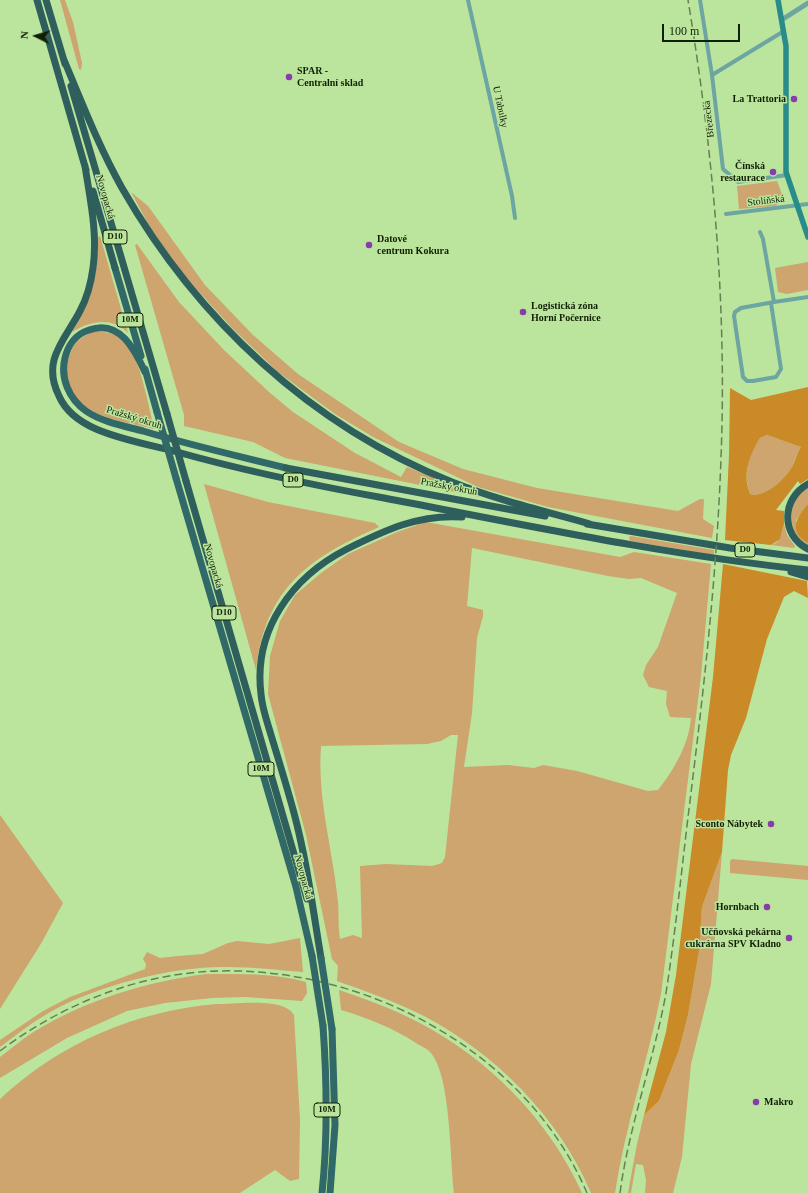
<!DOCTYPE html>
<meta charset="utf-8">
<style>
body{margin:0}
#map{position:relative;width:808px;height:1193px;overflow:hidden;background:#bbe49d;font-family:Georgia,serif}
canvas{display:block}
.north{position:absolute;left:16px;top:16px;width:40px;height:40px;-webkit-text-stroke:3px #bbe49d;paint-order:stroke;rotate:275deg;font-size:11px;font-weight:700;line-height:16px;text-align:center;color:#112005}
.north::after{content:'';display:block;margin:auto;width:14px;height:18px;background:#112005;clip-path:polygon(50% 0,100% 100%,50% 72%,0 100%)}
.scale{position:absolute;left:662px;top:24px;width:78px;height:18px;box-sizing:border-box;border:2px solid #112005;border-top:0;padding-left:5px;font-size:12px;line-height:14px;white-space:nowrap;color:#112005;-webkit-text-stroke:3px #bbe49d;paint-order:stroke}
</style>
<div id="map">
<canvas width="808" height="1193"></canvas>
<div class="north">N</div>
<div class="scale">100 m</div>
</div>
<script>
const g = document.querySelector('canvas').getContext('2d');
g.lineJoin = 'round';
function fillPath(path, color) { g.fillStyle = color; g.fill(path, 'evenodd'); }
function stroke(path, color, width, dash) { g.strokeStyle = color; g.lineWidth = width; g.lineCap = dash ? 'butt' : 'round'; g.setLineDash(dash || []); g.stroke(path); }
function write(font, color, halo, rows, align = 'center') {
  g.font = font + ' Georgia,serif'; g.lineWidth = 3; g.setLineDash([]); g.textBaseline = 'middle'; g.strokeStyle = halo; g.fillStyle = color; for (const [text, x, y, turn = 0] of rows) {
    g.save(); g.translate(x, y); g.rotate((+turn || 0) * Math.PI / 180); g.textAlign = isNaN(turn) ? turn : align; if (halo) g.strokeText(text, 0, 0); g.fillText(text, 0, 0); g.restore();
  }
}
fillPath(new Path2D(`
 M60,0H65L73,22L82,63L81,70L79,69Z
 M777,181L783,197L781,202L775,206L739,209L737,186Z
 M131,192L148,206L205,285L253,335L298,374L399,442L463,469L537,488L678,511L700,499H704L703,519L714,526L712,538L548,507L478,487L373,437L335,414L278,372L232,328L180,271L151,229Z
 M100,236L128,333C112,316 90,321 72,332C91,302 99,272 98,237Z
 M137,244L179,302L224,350L269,392L293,412L355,453L401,477L407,467L480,497L285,458L253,442L184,426V415L135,245Z
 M808,262V290L787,294L778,292L775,268Z
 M94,331C105,332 117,333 125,342C140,356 149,408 154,429C123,421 79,418 68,382C66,375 65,369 68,361C73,343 77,339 94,331Z
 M767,435L801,447C796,453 796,459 792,467C784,480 767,496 751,495C742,476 749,454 760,438Z
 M204,484L268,502L375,523L379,527C308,558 265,589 256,670Z
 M808,488V504L796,520L800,536L808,543V546C786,534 786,500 808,488Z
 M426,522L620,557L634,552L711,564L701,676L661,994C648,1061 625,1126 615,1193H591C560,1118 494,1052 422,1015C394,1001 365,991 337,981L338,966L332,959L306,835L268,694L270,656L280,621L295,595L321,573L348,554L397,532ZM472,548L608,576L629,579L641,578L677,593L658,647L646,665L643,675L649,687L667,691L666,704L670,717L691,718C689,744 674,770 658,790L648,791L577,771L543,765L534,768L508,765L464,767L472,713L477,638L483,616V610L467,606ZM451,735H458L445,857L442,863L432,866L386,864L360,866L362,938L353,935L340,939C338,927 339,914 338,902C333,850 317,799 321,746L427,744L441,741Z
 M784,524L787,535L795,546L794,548L771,545C780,543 782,533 784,524Z
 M631,536L714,550V555L630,541L629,537Z
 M0,815L63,903L42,942L0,1009Z
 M722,852L711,984L691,1064L682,1157L673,1193H645L646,1180L643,1165L636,1164L631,1193H628L637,1144L644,1115L659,1101L679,1050L688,1015L699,951L702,907Z
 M732,859L808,866V880L730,873V861Z
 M300,938L303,972C278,970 253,967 227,967C174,966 99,985 52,1011C34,1021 16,1035 0,1047V1040L43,1011L70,997L145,969L146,964L143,959L147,952L160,958L178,956L203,954L228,943L237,941L269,944Z
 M206,974C237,974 276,973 306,982L307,993L302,1001L245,997L212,998L165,1003L127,1011L67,1038L0,1078V1057C11,1049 21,1040 32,1033C85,1000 145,982 206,974Z
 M339,990C366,999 393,1009 418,1022C489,1059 549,1120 582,1193H454C450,1160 451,1077 431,1053C428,1049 421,1046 416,1043C393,1028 368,1018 341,1010Z
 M217,1004C235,1004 285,997 294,1015L300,1120L299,1179L290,1181L275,1170L240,1193H0V1099C60,1043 135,1011 217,1004Z`), '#cea46f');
fillPath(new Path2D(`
 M808,387V479L800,484L798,481L776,510L784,511V524L780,539L771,545L725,540L729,455L730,388L751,400ZM767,435L801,447C796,454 796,460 792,467C784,480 767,496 751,495C741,476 750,454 760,438Z
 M808,504V543C788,531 796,518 808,504Z
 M723,564L807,581L808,598L794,591L784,597L767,639L746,718L731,755L728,770L722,852L702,907L699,951L688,1015L679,1050L659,1101L644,1115L666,1032L676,975L713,677Z`), '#ca8a28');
stroke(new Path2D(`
 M468,0L512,196L515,218
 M700,0L712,75L723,169L738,182L787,175
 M712,75L784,31
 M726,214L808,204
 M760,232L763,239L774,302L808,297
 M771,303L781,369L776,377L753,381H747L743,377L734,316L735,312L741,308L774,302`), '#6ca5a2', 4);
stroke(new Path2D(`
 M783,19L808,3`), '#6ca5a2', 5);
stroke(new Path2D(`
 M778,0L786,46V172L808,237`), '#278c8a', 5.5);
stroke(new Path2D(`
 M115,268L141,356
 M145,369L157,412
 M145,372C135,350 120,319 89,330C76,334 68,345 65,358C60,378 69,399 86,411C102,422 124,426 143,431C190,445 238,456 286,468
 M176,478L296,887L312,956
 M322,1193C328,1137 327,1082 323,1026
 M330,1193L335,1125L332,1029`), '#306967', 7);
stroke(new Path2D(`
 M37,0L86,170
 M46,0L65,64
 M64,60C82,103 99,147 122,188C197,319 311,426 452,482C497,500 544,511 590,524
 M71,86L167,414
 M85,166C90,199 98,234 93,268C91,283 87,298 80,311C65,340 41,360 59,396C66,412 80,422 96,429C119,439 145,444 170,450C240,470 312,485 384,498C525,525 666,555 808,570
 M93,191L115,268
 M286,468L545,516
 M186,481L307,899
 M808,484C782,498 780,535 808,549
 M587,524L730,548L808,558
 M791,572L808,577
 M321,958C313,910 307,861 294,813C287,787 279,761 271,735C267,721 262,708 261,694C253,630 292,577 347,549C385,530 419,514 462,517`), '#2e5f5d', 7);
stroke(new Path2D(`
 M0,1051C62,1004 140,973 218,971C367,967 527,1052 587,1193
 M620,1193C629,1125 654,1060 666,993C676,929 682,865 690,801C704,687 717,573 721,458C727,304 713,151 688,0`), '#658151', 1.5, [8, 4]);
stroke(new Path2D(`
 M157,412L176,478
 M312,956L323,1026
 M321,958L332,1029`), '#306967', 7);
stroke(new Path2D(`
 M167,414L186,481`), '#2e5f5d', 7);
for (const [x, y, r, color] of [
 [289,77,4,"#873bac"],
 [794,99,4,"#873bac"],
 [773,172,4,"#873bac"],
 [369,245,4,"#873bac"],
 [523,312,4,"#873bac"],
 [771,824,4,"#873bac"],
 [767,907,4,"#873bac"],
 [789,938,4,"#873bac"],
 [756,1102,4,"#873bac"]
]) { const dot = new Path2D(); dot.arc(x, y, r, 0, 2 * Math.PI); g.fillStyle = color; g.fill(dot); stroke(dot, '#bbe49d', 1.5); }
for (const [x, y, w] of [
 [115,237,24],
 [130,320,26],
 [293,480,20],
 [745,550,20],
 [224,613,24],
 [261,769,26],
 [327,1110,26]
]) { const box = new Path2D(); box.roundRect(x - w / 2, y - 7, w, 14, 3); g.fillStyle = '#bbe49d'; g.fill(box); stroke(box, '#112005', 1); }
write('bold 9px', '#112005', null, [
 ["D10",115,237],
 ["10M",130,320],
 ["D0",293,480],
 ["D0",745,550],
 ["D10",224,613],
 ["10M",261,769],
 ["10M",327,1110]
]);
write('bold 10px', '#112005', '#bbe49d', [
 ["SPAR -",297,71,"left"],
 ["Centralní sklad",297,83,"left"],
 ["La Trattoria",786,99],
 ["Čínská",765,166],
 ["restaurace",765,178],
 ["Datové",377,239,"left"],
 ["centrum Kokura",377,251,"left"],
 ["Logistická zóna",531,306,"left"],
 ["Horní Počernice",531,318,"left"],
 ["Sconto Nábytek",763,824],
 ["Hornbach",759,907],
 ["Učňovská pekárna",781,932],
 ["cukrárna SPV Kladno",781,944],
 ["Makro",764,1102,"left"]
], 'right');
write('10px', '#112005', '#bbe49d', [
 ["U Tabulky",500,107,78],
 ["Březecká",709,119,-97],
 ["Novopacká",105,197,74],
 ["Stoliňská",766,201,-7],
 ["Pražský okruh",134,418,17],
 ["Pražský okruh",449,487,11],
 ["Novopacká",213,566,74],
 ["Novopacká",303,877,75]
]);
</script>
